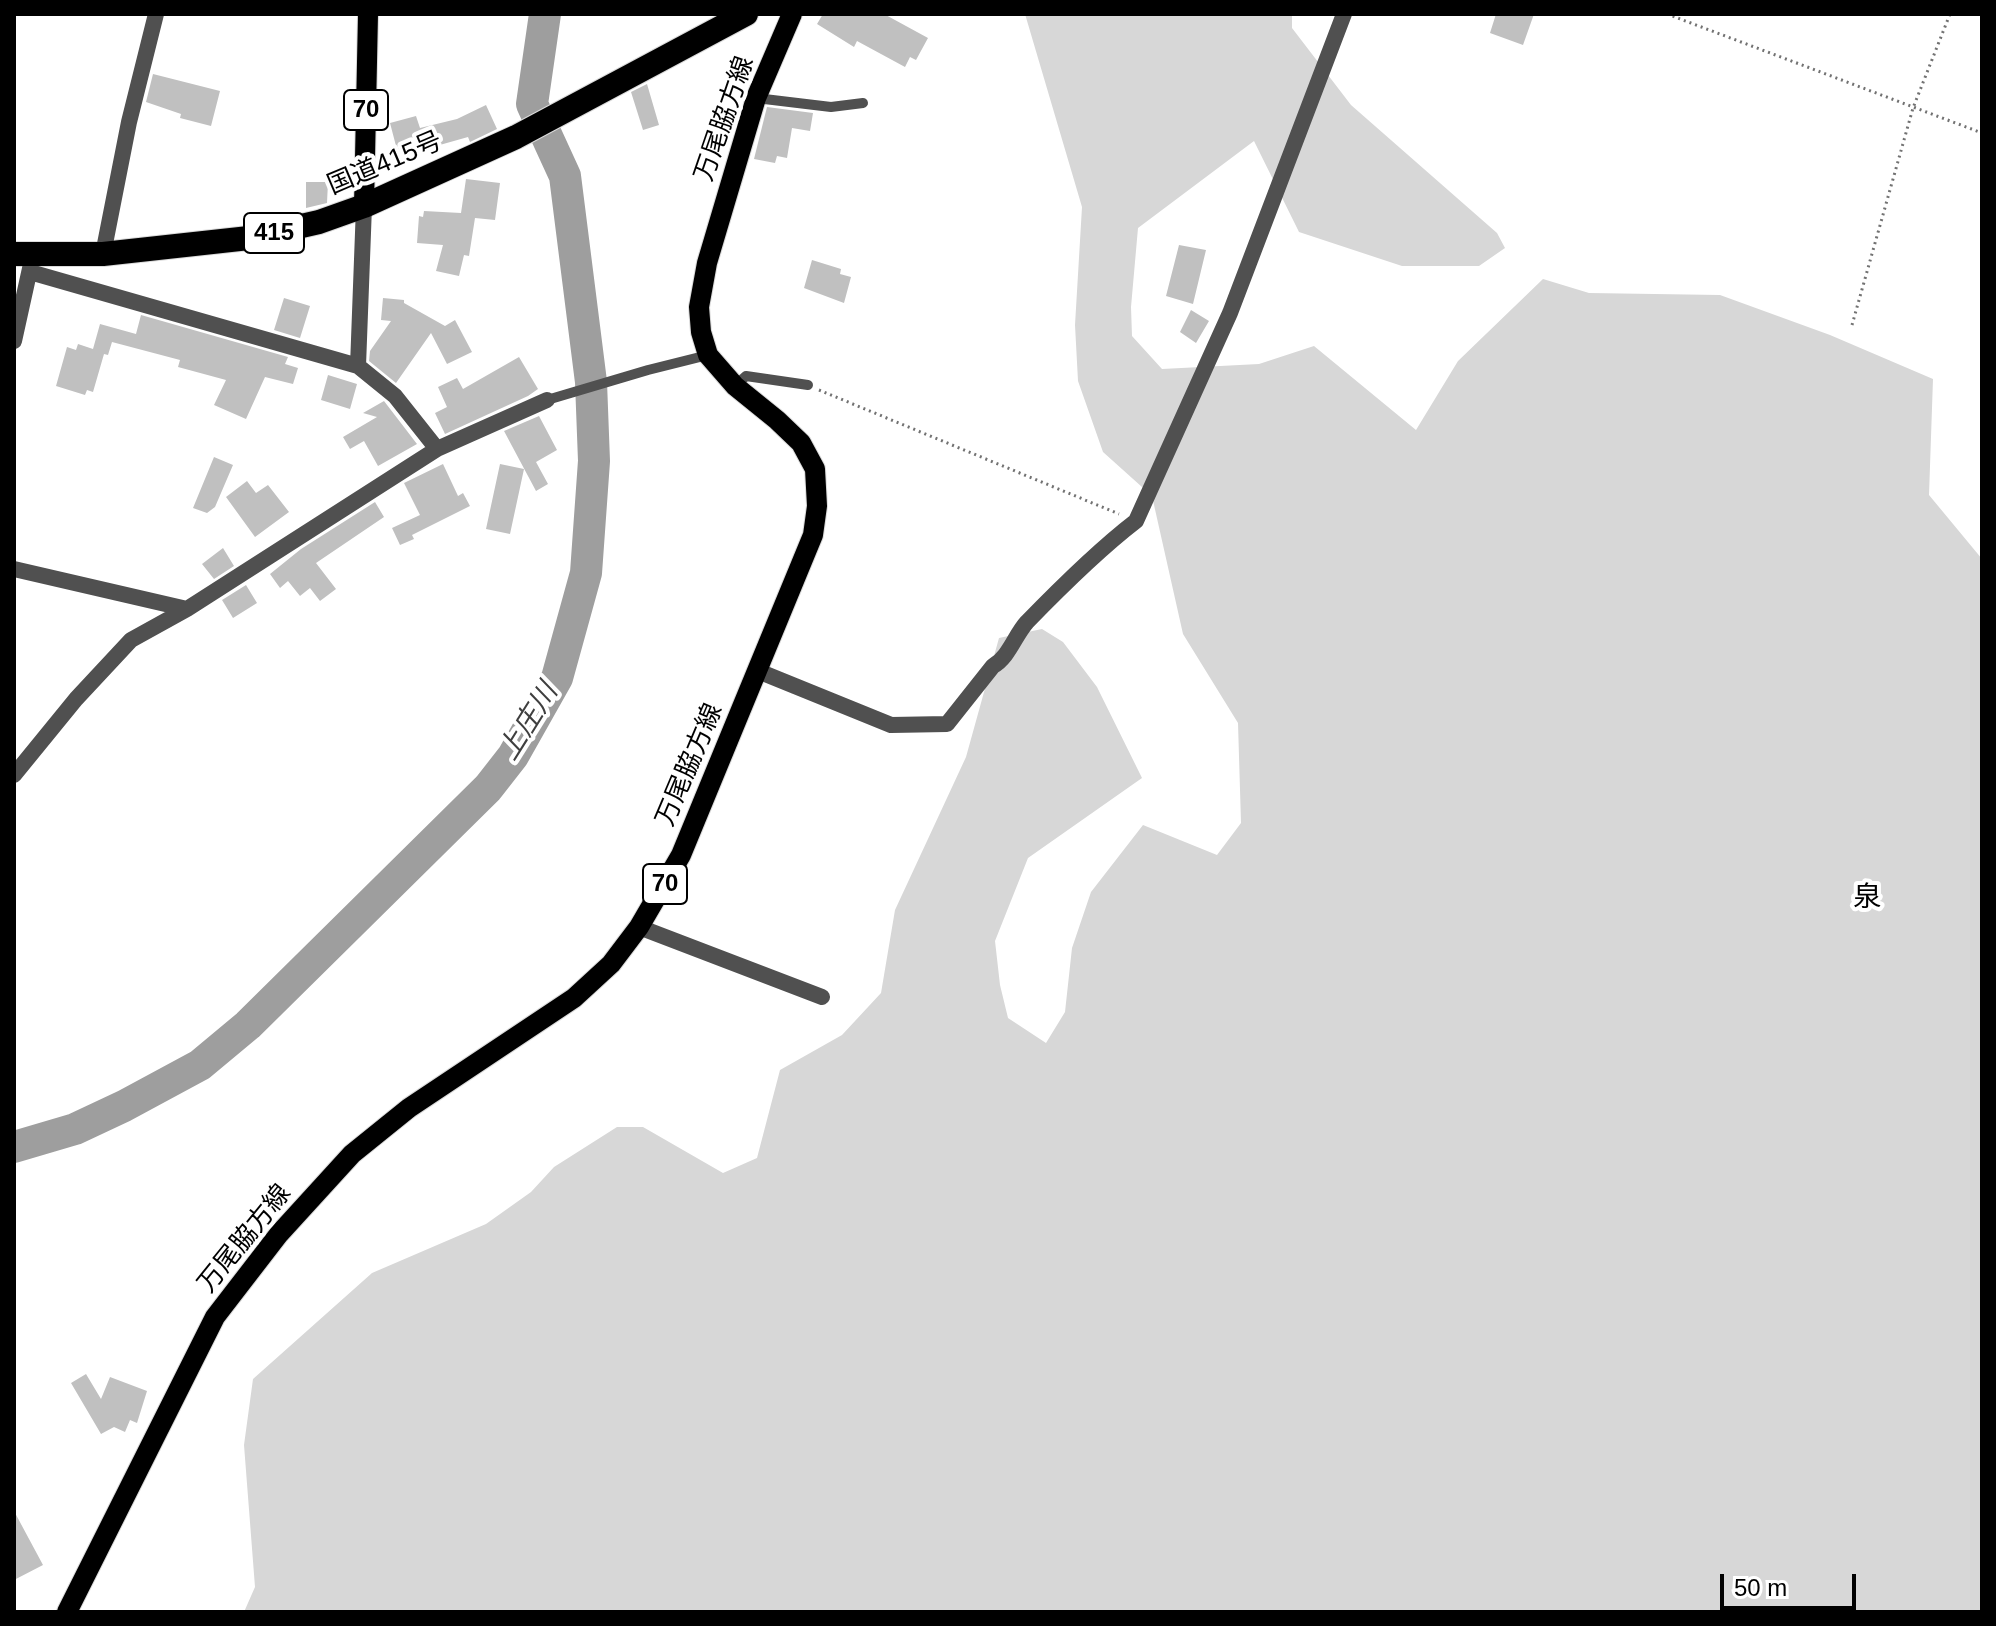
<!DOCTYPE html>
<meta charset="utf-8">
<style>
body{margin:0}
#map{position:relative;width:1996px;height:1626px;overflow:hidden;background:#fff;font-family:Helvetica,sans-serif}
canvas{display:block}
.frame{position:absolute;inset:0;border:16px solid #000;pointer-events:none}
.scale{position:absolute;left:1720px;top:1574px;width:136px;height:36px;box-sizing:border-box;border:4px solid #000;border-top:0;padding-left:10px;font-size:24px;line-height:28px;white-space:nowrap;color:#000;-webkit-text-stroke:6px #fff;paint-order:stroke}
</style>
<div id="map">
<canvas width="1996" height="1626"></canvas>
<div class="frame"></div>
<div class="scale">50 m</div>
</div>
<script>
const g = document.querySelector('canvas').getContext('2d');
g.lineJoin = 'round';
function fillPath(path, color) { g.fillStyle = color; g.fill(path, 'evenodd'); }
function stroke(path, color, width, dash) { g.strokeStyle = color; g.lineWidth = width; g.lineCap = dash ? 'butt' : 'round'; g.setLineDash(dash || []); g.stroke(path); }
function write(font, color, halo, rows, align = 'center') {
  g.font = font + ' Helvetica,"Noto Sans JP",sans-serif'; g.lineWidth = 8; g.setLineDash([]); g.textBaseline = 'middle'; g.strokeStyle = halo; g.fillStyle = color; for (const [text, x, y, turn = 0] of rows) {
    g.save(); g.translate(x, y); g.rotate((+turn || 0) * Math.PI / 180); g.textAlign = isNaN(turn) ? turn : align; if (halo) g.strokeText(text, 0, 0); g.fillText(text, 0, 0); g.restore();
  }
}
fillPath(new Path2D(`
 M1025,14H1292V28L1351,105L1497,233L1505,248L1479,266H1402L1299,232L1254,141L1138,228L1131,307L1132,336L1162,369L1259,364L1314,346L1416,430L1458,361L1543,279L1589,293L1720,295L1830,335L1933,379L1929,495L1982,559V1612H244L255,1587L244,1445L253,1379L372,1273L486,1224L531,1192L554,1167L617,1127H643L723,1173L757,1158L780,1070L842,1035L881,993L895,910L966,757L999,638L1042,629L1063,642L1097,687L1142,778L1028,858L995,941L1000,985L1008,1018L1046,1043L1065,1012L1072,948L1091,892L1143,825L1217,855L1241,823L1238,723L1183,634L1152,496L1103,452L1078,381L1075,325L1082,207Z`), '#d7d7d7');
stroke(new Path2D(`
 M14,1147L75,1129L124,1106L200,1065L248,1025L488,788L513,756L557,678L586,573L594,461L591,382L565,176L532,104L545,14`), '#9e9e9e', 32);
fillPath(new Path2D(`
 M823,14H884L928,38L916,60L910,57L905,67L857,41L854,47L817,24Z
 M1496,14H1534L1523,45L1490,33Z
 M153,74L220,91L211,126L180,118L181,114L146,102Z
 M647,84L659,125L643,130L631,92Z
 M486,105L497,129L470,142L468,137L422,150L401,165L390,123L416,116L420,128L457,119Z
 M767,107L813,113L810,131L792,128L787,158L777,156L775,163L754,159Z
 M466,179L500,183L495,220L475,218L469,256L464,255L459,276L436,271L443,245L417,243L419,216L423,217L424,211L461,213Z
 M306,182H328L327,203L306,208Z
 M1179,245L1206,250L1193,304L1166,296Z
 M812,260L841,269L840,274L851,277L844,303L804,288Z
 M284,298L310,306L300,338L274,330Z
 M383,298L404,300V303L445,326L455,320L472,352L447,364L431,333L396,383L369,361L370,351L391,321L381,320Z
 M1191,310L1209,321L1196,343L1180,332Z
 M141,315L288,357L285,364L298,368L293,384L265,377L246,419L214,405L226,380L178,367L180,360L112,342L108,355L104,354L93,392L87,390L85,395L56,386L67,347L76,350L78,344L93,349L100,324L136,334Z
 M519,357L538,389L528,396L445,434L435,413L447,407L438,387L457,378L463,389Z
 M328,375L357,384L350,409L321,400Z
 M384,401L417,444L378,466L364,441L350,449L343,437L377,417L363,413Z
 M539,416L557,450L536,462L548,484L536,491L504,431Z
 M214,457L233,465L215,507L207,513L193,508Z
 M443,464L458,496L463,493L470,506L412,535L414,539L400,545L392,528L420,515L404,483Z
 M500,464L524,469L510,534L486,529Z
 M247,481L256,493L268,485L289,512L255,537L226,497Z
 M375,502L384,517L316,563L336,589L320,601L310,588L300,596L288,581L280,588L270,574L301,549Z
 M223,548L234,566L214,579L202,564Z
 M246,585L257,603L233,618L222,600Z
 M86,1374L101,1399L110,1377L147,1391L137,1423L130,1420L125,1432L114,1427L101,1434L71,1383Z
 M14,1511L43,1565L14,1580Z`), '#c0c0c0');
const primary = new Path2D(`
 M364,206L368,14
 M67,1612L215,1317L279,1234L352,1154L409,1108L574,998L611,964L639,927L681,855L813,535L817,506L815,469L801,443L777,420L735,386L708,355L701,332L699,307L707,263L756,98L792,14`);
const highway = new Path2D(`
 M14,254H103L249,238L319,222L364,206L516,137L746,14`);
stroke(primary, '#dbdbdb', 22);
stroke(highway, '#dbdbdb', 26);
stroke(new Path2D(`
 M1667,14L1982,133
 M1852,325L1913,108L1950,14
 M819,390L1119,514`), '#727272', 3, [2, 4]);
stroke(new Path2D(`
 M756,98L831,107L863,103
 M735,386L746,376L808,385
 M547,400L648,370L708,355`), '#505050', 10);
stroke(new Path2D(`
 M103,254L129,122L156,14
 M30,272L358,366L395,396L437,449
 M14,341L31,264
 M358,366L364,206
 M14,569L187,609
 M758,671L891,725L947,724L993,666C1009,657 1015,635 1027,622C1061,587 1097,551 1136,521L1230,313L1344,14
 M14,775L76,699L131,640L187,609L437,449L547,400
 M639,927L822,997`), '#505050', 16);
stroke(primary, '#000', 20);
stroke(highway, '#000', 24);
for (const [x, y, w] of [
 [366,110,44],
 [274,233,60],
 [665,884,44]
]) { const box = new Path2D(); box.roundRect(x - w / 2, y - 20, w, 40, 6); g.fillStyle = '#fff'; g.fill(box); stroke(box, '#000', 2); }
write('bold 24px', '#000', null, [
 ["70",366,110],
 ["415",274,233],
 ["70",665,884]
]);
write('26px', '#000', '#fff', [
 ["万尾脇方線",725,119,-71],
 ["国道415号",385,164,-23],
 ["万尾脇方線",690,765,-67],
 ["万尾脇方線",245,1239,-51]
]);
write('italic 28px', '#3f3f3f', '#fff', [
 ["上庄川",529,722,-58]
]);
write('28px', '#000', '#fff', [
 ["泉",1867,898]
]);
</script>
